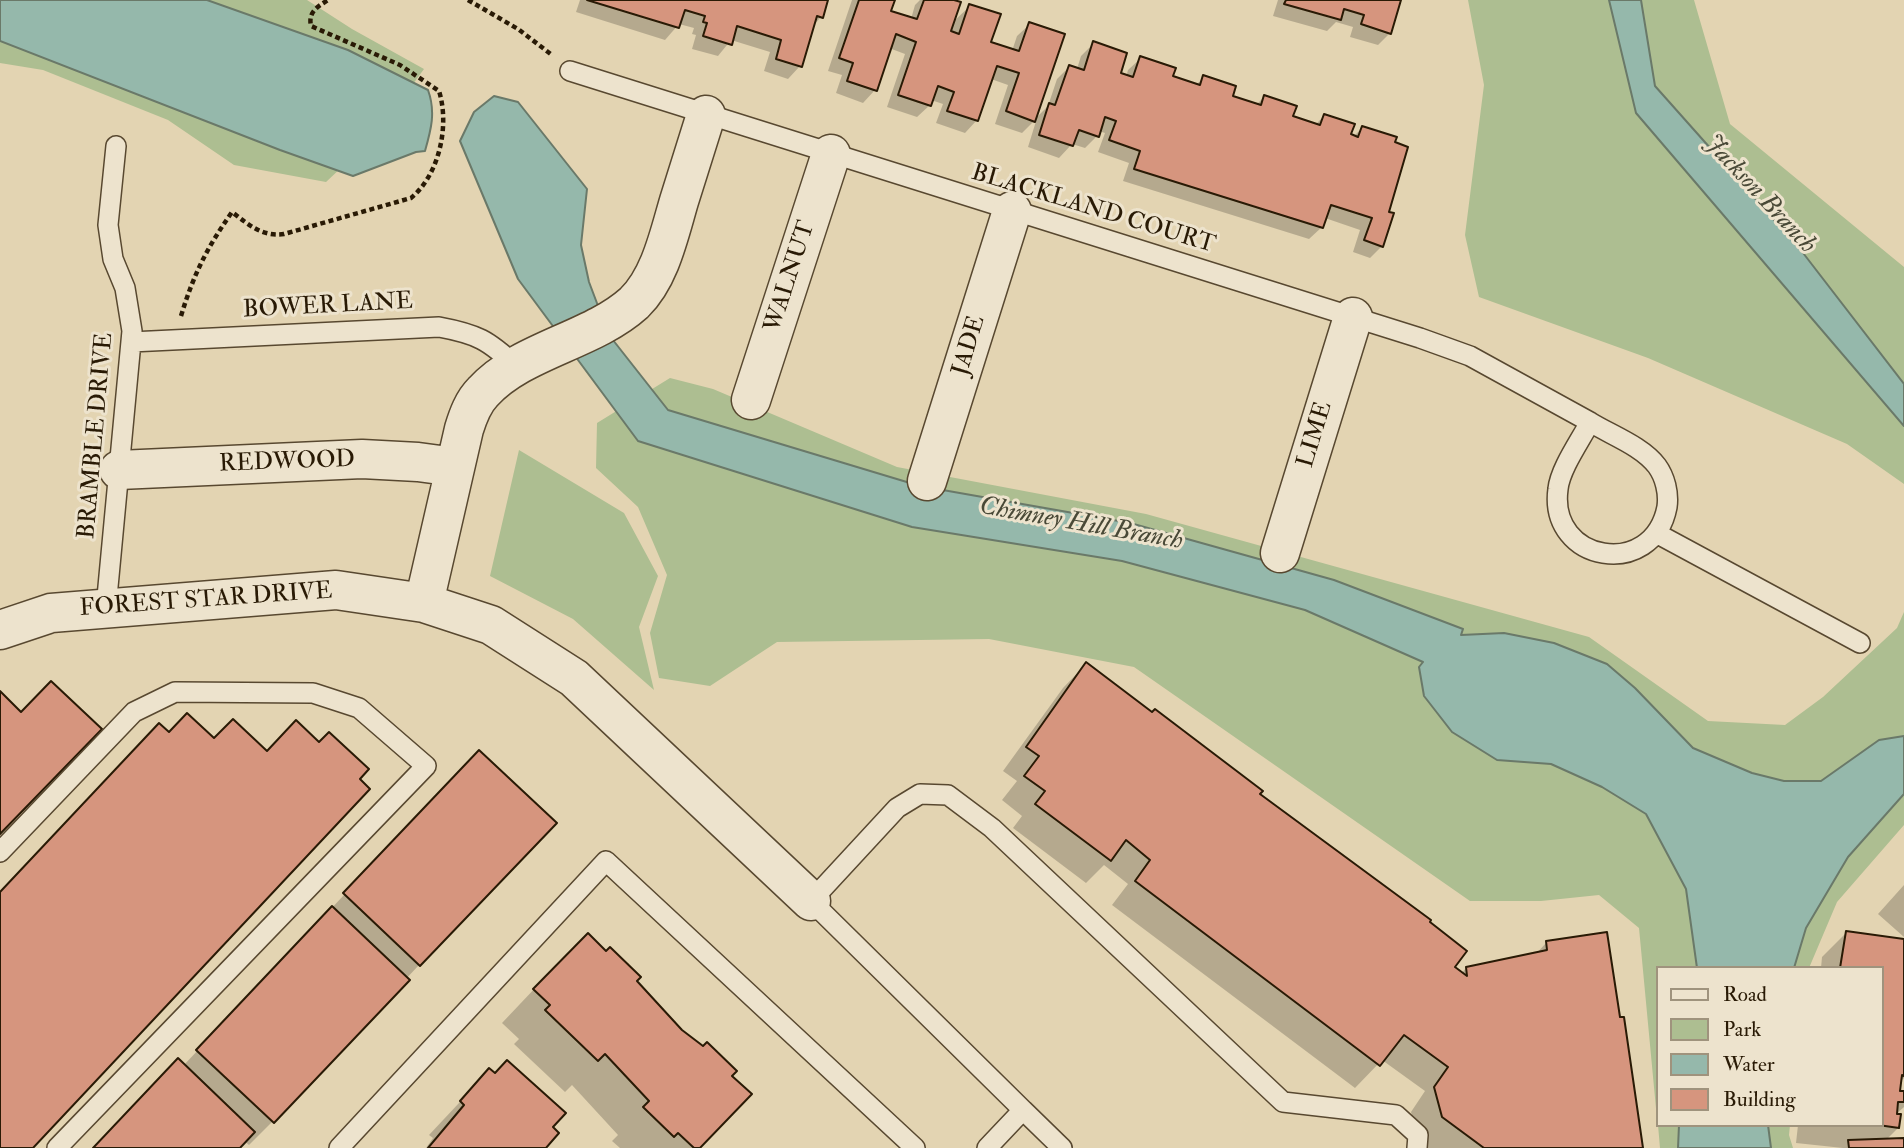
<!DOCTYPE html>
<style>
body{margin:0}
#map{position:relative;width:1904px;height:1148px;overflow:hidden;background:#e3d4b2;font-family:"IM FELL Double Pica",serif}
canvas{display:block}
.legend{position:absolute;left:1656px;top:966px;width:228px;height:161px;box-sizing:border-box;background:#ede3cd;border:2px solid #9f937d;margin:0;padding:9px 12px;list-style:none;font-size:21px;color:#291a05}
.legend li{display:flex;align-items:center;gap:14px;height:35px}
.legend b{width:35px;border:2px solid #9f937d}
</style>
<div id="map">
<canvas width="1904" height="1148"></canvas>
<ul class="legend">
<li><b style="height:9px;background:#ede3cd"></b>Road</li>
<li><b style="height:19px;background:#adbe91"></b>Park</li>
<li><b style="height:19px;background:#95b8ab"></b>Water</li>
<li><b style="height:19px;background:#d6957e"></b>Building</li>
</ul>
</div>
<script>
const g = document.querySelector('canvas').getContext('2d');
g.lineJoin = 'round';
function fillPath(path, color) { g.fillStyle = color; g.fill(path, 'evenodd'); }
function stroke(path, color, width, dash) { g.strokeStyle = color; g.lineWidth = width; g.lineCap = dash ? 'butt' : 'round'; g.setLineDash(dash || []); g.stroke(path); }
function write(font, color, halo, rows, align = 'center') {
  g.font = font + ' "IM FELL Double Pica",serif'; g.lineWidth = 6; g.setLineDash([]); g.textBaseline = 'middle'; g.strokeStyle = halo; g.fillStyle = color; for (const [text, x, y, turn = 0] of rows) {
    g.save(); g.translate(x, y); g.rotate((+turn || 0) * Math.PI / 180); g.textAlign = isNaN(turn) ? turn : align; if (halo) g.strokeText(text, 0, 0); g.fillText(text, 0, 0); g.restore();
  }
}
fillPath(new Path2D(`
 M0,0H307L352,29L424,69L375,136L326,182L234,165L168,120L43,70L0,63Z
 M1468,0H1694L1730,124L1904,267V484L1847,444L1648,358L1479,297L1465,235L1484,85Z
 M670,378L713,389L897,467L1146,514L1589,637L1708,721L1785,725L1823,697L1897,628L1904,612V825L1837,902L1809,968H1657V1119L1639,928L1599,895L1541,901H1470L1134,667L989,639L777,642L710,686L659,678L650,633L667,575L638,507L596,468L597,423Z
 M519,450L624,513L658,576L639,627L654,690L573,619L490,576Z
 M1658,1125H1790L1789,1135L1793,1148H1660Z`), '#adbe91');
const water = new Path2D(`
 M0,0H207L348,50L428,90C436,112 431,130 425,151L416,152L353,176L280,150L0,41Z
 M1609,0H1641L1655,86L1800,249L1904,384V426L1636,113Z
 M494,96L518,102L587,189L581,245L589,282L609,335L668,410L920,486L1130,523L1334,580L1463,629L1461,635L1504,633L1554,643L1607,664L1635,688L1693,748L1752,773L1784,781H1821L1879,740L1904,736V794L1848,857L1806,928L1794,968H1697L1686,889L1646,814L1602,787L1551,764L1497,760L1452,732L1424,696L1419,667L1423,662L1305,610L1122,561L912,527L638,441L518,279L460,141L474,112Z
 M1679,1125H1768L1771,1148H1678Z`);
fillPath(water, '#95b8ab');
stroke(water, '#6a7969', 2);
fillPath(new Path2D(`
 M580,0H826L821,17L813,26L800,66L788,79L764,71L770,52L731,40L718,56L692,49L696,35L692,34L694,28L679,24L665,40L576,12Z
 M852,0H893L889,12L911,19L915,5L920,0H948L952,23L970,6L989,43L1012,51L1017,36L1030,24L1034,120L1048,106L1057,79L1069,67L1077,69L1081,56L1094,43L1118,74L1126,77L1128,70L1141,58L1171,77L1196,85L1204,77L1231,97L1256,105L1264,97L1291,117L1315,125L1324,116L1353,137L1362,128L1387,213L1382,246L1370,258L1353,252L1360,230L1325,218L1322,227L1309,239L1123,181L1129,163L1098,152L1105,133L1099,131L1097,136L1085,148L1072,144L1059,158L1028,147L1037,118L1022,133L995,124L1008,85L991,79L977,120L965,133L936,123L943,104L931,100L930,105L917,117L887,107L905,54L889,48L875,90L863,103L836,93L842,75L828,71Z
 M1278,0H1400L1390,33L1378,45L1350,37L1353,27L1336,22L1327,31L1273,16Z
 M1086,664L1257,794L1461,974L1466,968L1535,955L1546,943L1641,1148H1428L1419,1141L1411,1112L1425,1091L1382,1060L1355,1088L1112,905L1128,884L1104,865L1086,883L1013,828L1022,816L1002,800L1017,781L1003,771L1063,688Z
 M456,776L419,965L272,1122L249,1145L244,1141L237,1148H94L183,1066Z
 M1904,885V937L1878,914Z
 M1846,933L1904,943V1078L1899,1083L1898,1092L1904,1093V1107L1895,1115L1898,1128L1885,1141L1904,1140V1148H1843L1796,1143L1798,1125H1881V968H1821L1822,957Z
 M555,967L635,981L698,1148H620L612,1141L618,1135L572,1085L565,1092L514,1044L519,1039L502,1023Z
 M489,1071L551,1127L543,1148H426L433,1138L429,1135Z`), '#0003');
const building = new Path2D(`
 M587,0H828L823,18L817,16L802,67L776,59L781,40L737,26L732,45L703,36L707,23L703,22L705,16L685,10L679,28Z
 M859,0H895L891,11L917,19L924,0H954L961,2L951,31L959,34L969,4L1001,14L991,42L1019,51L1029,22L1065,34L1035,122L1006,111L1019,73L997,66L978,121L947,111L954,92L938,86L931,106L898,95L916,42L896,34L877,91L847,81L853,63L839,58Z
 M1286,0H1401L1391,34L1361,24L1364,15L1344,9L1341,20L1284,4Z
 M1093,41L1127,53L1121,73L1133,77L1140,56L1176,68L1173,76L1200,85L1203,75L1236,86L1233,96L1261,105L1264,95L1297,106L1293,116L1320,125L1324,114L1355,124L1351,134L1358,137L1362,126L1397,137L1395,142L1408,147L1389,212L1394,213L1383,247L1364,240L1372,218L1331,205L1323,228L1134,169L1140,151L1109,140L1116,121L1105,117L1099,137L1079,130L1073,146L1039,135L1049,103L1055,105L1069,65L1084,70Z
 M1086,662L1152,712L1155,709L1263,791L1260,794L1431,920L1430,922L1467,951L1455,967L1467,976L1466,967L1547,950L1546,941L1607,932L1620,1017H1624L1643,1148H1484L1442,1117L1434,1087L1448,1067L1404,1035L1380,1066L1135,881L1150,860L1126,840L1111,861L1035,804L1045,791L1024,776L1039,756L1026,747Z
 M51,681L102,729L0,834V691L21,712Z
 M187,713L214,738L233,719L267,751L296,720L319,742L329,732L369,769L360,779L370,789L33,1148H0V892L159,723L169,732Z
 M479,750L557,823L420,966L343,893Z
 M332,906L410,980L274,1123L196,1050Z
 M1846,931L1904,939V1076L1902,1075L1900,1091H1904V1102H1898L1897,1114H1901L1899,1128L1878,1125H1881V968H1840Z
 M588,933L606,951L610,947L641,977L637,981L682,1030L703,1046L707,1042L737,1071L732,1076L752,1094L700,1148H694L678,1133L674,1137L643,1107L649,1101L605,1054L598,1061L545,1010L550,1005L533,989Z
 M178,1058L255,1132L240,1148H93Z
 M507,1060L566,1113L553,1127L559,1133L546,1148H428L464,1105L460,1101L489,1068L495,1073Z
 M1904,1138V1148H1849L1848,1140Z`);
fillPath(building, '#d6957e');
stroke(building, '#291a05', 2);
const lane = new Path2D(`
 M570,71L1420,338L1470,356L1590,422
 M131,342L439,327C477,334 488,340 516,366
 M1590,422C1611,435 1642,446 1657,466C1665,477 1669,493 1667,507C1653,580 1548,563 1558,489C1560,469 1580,441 1590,422Z
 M1656,533L1860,643
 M106,608L132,331L125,288L113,259L108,225L116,146
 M0,852L134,712L175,692L313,693L359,708L426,766L57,1148
 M1023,1110L811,901L897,808L920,794L948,795L992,828L1283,1102L1396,1115L1418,1135L1417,1148
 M339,1148L606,861L915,1148
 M987,1148L1023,1110L1062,1148`);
const street = new Path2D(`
 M751,400L831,154
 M119,470L362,459L418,462L455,467
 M927,481L1012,211
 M1280,553L1353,317
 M424,603L464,429C468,416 473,402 483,392C521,350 592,341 634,303C660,278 669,235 679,201C688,173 697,144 706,115
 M0,630L51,613L336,590L424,603L491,625L574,678L811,901`);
stroke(lane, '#584830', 22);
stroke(street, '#584830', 41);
stroke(new Path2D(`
 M468,0L518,29L552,55
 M181,316C194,273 207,248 232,212C249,225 262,237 284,234L411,198C439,175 450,126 439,91L400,65L311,26C308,12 317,7 328,0`), '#291a05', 4.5, [5, 3.5]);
stroke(lane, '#ede3cd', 19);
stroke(street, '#ede3cd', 38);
write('24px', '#291a05', '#ede3cd', [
 ["BLACKLAND COURT",1093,210,17],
 ["WALNUT",791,277,-72],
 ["BOWER LANE",328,307,-3],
 ["JADE",970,346,-73],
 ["LIME",1316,435,-73],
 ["BRAMBLE DRIVE",97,436,-85],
 ["REDWOOD",287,463,-2],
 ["FOREST STAR DRIVE",206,601,-4]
]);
write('italic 26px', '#494937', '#ede3cd', [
 ["Jackson Branch",1759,195,47],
 ["Chimney Hill Branch",1081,525,10]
]);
</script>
